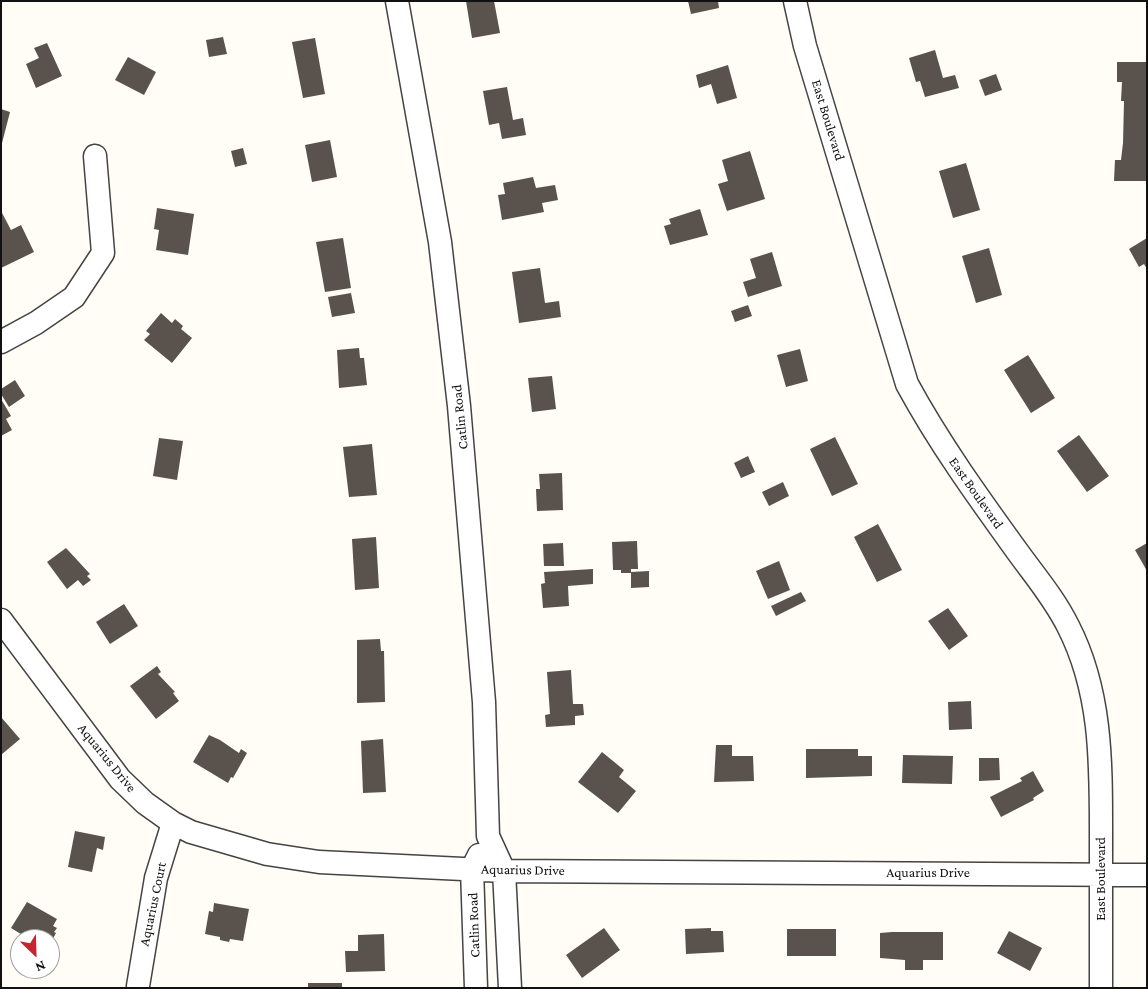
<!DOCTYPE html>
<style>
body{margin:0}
#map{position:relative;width:1148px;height:989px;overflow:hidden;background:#fffdf5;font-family:"Crimson Pro",serif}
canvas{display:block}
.frame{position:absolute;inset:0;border:2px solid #111;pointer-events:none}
.north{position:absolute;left:10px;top:929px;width:50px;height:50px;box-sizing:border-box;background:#fff;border:1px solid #a0a0a0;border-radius:50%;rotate:156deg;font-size:14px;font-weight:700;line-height:20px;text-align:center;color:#111}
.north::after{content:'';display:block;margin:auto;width:18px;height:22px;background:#c4262e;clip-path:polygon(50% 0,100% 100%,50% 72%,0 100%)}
</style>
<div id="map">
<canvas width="1148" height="989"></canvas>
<div class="frame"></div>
<div class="north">N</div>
</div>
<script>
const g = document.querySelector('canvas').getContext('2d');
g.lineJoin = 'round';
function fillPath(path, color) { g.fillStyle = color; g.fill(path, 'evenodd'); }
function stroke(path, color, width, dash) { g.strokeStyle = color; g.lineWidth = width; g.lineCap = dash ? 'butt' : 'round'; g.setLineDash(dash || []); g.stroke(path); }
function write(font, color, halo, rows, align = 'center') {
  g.font = font + ' "Crimson Pro",serif'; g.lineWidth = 5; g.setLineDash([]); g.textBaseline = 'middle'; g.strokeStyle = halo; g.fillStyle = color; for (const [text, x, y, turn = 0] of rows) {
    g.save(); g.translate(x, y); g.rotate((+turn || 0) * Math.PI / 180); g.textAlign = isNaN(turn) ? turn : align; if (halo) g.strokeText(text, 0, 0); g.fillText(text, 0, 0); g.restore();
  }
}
fillPath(new Path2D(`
 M466,1H494L500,33L472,38Z
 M688,1H718L719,8L691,14Z
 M223,37L227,54L209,57L206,40Z
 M315,38L325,94L303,98L292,42Z
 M47,43L62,76L36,88L26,64L39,58L34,48Z
 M935,50L943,78L955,75L959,88L925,97L920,81L916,82L909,58Z
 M128,57L156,72L144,95L115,80Z
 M1117,62H1147V181H1114L1115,160H1121L1123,143L1124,101H1121L1122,82H1117Z
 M728,65L737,98L717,104L711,84L699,88L696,75Z
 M996,74L1002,90L985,96L979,80Z
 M507,87L513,120L523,118L526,135L502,139L499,123L489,125L483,91Z
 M1,109L10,112L1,147Z
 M330,140L337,177L312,182L305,145Z
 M243,148L247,164L235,167L231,151Z
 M750,151L765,199L727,211L718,184L728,181L722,160Z
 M966,163L980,210L953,218L939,171Z
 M533,177L536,188L555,185L558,200L542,203L544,212L502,220L498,195L505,194L503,183Z
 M157,208L194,214L188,255L156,250L159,230L154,229Z
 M700,209L708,235L670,245L664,226L671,224L669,219Z
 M1,211L11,230L21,225L34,252L1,268Z
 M343,238L351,288L325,292L316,242Z
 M1147,238V269L1144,264L1139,267L1129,249Z
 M989,248L1002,295L976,303L962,256Z
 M772,252L782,286L748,297L743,282L756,278L750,259Z
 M540,268L545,303L559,301L561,317L519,323L512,272Z
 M351,293L355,313L332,317L328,297Z
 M748,305L752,316L735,322L731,311Z
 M161,313L172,323L175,319L183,326L181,329L192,338L172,363L144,340L150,334L146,331Z
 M359,348L360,358H364L367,385L339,388L337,350Z
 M800,349L808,381L786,387L777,355Z
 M1028,355L1055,398L1031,413L1004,370Z
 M552,376L556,409L532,412L528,378Z
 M15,380L25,396L9,407L1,394V389Z
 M1,399L11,416L6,419L12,430L1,436Z
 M1079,435L1109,476L1087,492L1057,451Z
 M835,437L858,484L832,496L810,449Z
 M159,438L183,441L177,480L153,476Z
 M372,444L377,495L349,497L343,447Z
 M748,456L755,472L741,478L734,463Z
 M562,473L563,510L537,511L536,489H540L539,474Z
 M783,482L789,496L769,506L762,492Z
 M878,524L902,570L877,582L854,537Z
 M376,537L379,588L355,590L352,539Z
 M637,541L638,569H631V572L649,571V587L631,588V573H621V570H613L612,542Z
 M563,543L564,566H544L543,544Z
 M1147,543V571L1135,550Z
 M66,548L90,574L87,576L91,580L83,586L78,580L67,589L47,562Z
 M779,561L790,590L768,599L756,571Z
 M593,569V584L568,586L569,606L543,608L541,584L545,583L544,572Z
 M801,592L806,601L776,616L771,606Z
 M124,604L138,626L110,644L96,622Z
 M948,608L968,636L949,650L928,621Z
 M380,639L381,651H384L385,702L357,703V640Z
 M157,666L161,672L158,674L175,692L173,693L179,701L156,719L130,686Z
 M571,670L573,704H583L584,715L575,716V725L546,727L545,715L550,714L547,672Z
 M971,701L972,729L949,730L948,702Z
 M1,717L20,739L1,755Z
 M209,735L220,740L239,753L241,749L247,753L233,778L231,777L228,783L193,762Z
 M383,739L386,792L363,793L361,741Z
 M716,745H732V756H753L754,781L714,782Z
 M806,749H858V756H872V776L806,778Z
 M602,752L624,770L619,777L636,791L618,813L578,782Z
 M903,755L953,756L952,784L902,783Z
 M979,758H999L1000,780L979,781Z
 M1033,771L1044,791L1033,798L1034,800L1001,817L990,797L1022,781L1020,778Z
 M75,831L105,837L103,850L97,848L92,872L68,867Z
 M27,902L57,919L53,926L57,928L54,932L56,933L50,944V939H29L11,928Z
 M214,903L249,909L243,941L230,939L229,942L220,940V937L205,934L209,911L213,912Z
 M604,928L620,950L582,978L566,955Z
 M711,928V931H723L724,952L686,954L685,929Z
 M787,929H836V956H787Z
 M1009,931L1042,948L1030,971L997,953Z
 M892,932H943V960H923V970H905V960L880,958V933Z
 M384,934L385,971L346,972L345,951H358V935Z
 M308,983H342V988H308Z`), '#5a524d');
const minor = new Path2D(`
 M397,1L440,242L459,406L484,702L488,836L504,871L510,988
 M795,1L805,46L907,384C939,443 978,497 1017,551C1035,576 1054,598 1068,626C1102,692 1101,764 1101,836C1101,887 1101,937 1101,988
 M1,342L36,323L74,297L103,253L95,156
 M1,620L120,779L145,803L173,823L191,832L267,854L319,862L504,871L1147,875
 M138,986L156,878L173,823
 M476,988L472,869L479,855`);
stroke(minor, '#444', 25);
stroke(minor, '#fff', 22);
write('14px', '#111', '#fff', [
 ["East Boulevard",828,120,73],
 ["Catlin Road",460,417,-96],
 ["East Boulevard",976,493,55],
 ["Aquarius Drive",107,758,51],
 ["Aquarius Drive",523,870,1],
 ["Aquarius Drive",928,873],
 ["East Boulevard",1101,879,-90],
 ["Aquarius Court",153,904,-78],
 ["Catlin Road",474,925,-92]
]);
</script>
